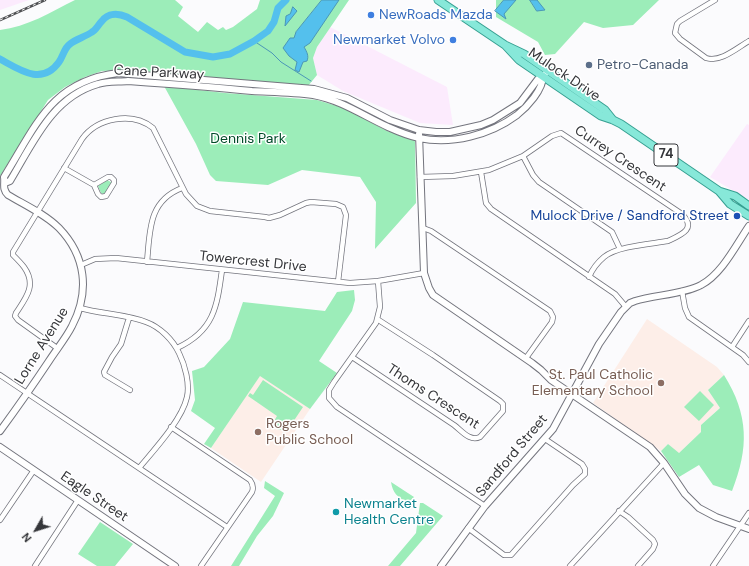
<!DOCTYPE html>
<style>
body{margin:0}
#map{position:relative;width:749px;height:566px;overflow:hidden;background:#fbfbfd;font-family:"DM Sans",sans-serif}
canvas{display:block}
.north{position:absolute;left:16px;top:510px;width:40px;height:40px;-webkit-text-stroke:3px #fff;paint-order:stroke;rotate:231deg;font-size:11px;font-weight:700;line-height:16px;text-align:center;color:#35363a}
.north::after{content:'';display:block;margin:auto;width:14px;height:18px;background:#35363a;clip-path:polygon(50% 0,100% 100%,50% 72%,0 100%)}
</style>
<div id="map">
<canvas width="749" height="566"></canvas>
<div class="north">N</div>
</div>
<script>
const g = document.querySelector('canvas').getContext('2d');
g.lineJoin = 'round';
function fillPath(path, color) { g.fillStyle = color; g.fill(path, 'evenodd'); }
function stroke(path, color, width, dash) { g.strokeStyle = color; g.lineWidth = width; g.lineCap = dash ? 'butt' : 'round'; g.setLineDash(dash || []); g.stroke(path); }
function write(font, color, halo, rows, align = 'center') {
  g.font = font + ' "DM Sans",sans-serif'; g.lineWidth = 3; g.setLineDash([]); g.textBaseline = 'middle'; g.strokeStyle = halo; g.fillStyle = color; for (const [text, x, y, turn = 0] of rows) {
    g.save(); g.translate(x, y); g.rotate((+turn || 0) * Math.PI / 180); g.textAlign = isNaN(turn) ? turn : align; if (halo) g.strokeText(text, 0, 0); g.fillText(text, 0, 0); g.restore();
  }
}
fillPath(new Path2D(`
 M0,0H29L0,10Z
 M330,27L447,87L453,125L420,123L343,91L317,75L313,58L317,47Z
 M747,124L749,125V200L710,177Z`), '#fcebfd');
fillPath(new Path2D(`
 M647,319L717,367L724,375L708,390L720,408L701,425V432L678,454L668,444L661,451L593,403Z
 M260,375L310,409L261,482L211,448Z`), '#fdeee8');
fillPath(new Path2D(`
 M75,0H175L183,7L178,16L198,32L207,22L218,30L223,27L226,30L233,27L257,9L260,0H349L317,47L313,58L317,75L308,86L129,70L102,71L85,77L65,87L48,100L0,176V30C27,27 51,12 75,0Z
 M496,0H659L633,25L603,28L584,22L555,54L545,55L538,42L496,17Z
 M164,86L225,93L317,100L344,108L387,131L414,138L415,142L416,203L375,249L376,202L360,177L302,170L268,185L216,181L210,175L196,144Z
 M107,180L111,182C111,186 107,193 103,194L101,193L98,186Z
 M354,290L355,300L352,311L319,361L337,373L310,409L260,376L211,448L204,444L215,428L191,411L195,400L192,371L204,367L230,339L243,302L325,311L337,292Z
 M724,375C749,415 749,448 732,491L713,485L699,465L679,477L661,451L668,444L679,453L701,432V425L720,408L708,390Z
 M263,380L303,407L287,431L277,429L276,426L273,423L277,416L248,396L250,393L253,395Z
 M700,391L714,405L699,421L684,407Z
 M265,481L284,493L273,516L257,536L239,566H231L275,496L264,488Z
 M391,482L414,497L408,503C397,496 393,494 391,482Z
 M420,503H423L443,516L400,566H388L416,533Z
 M100,522L133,544L115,566H97L78,554Z`), '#9cedb9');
const water = new Path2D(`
 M322,0H339L310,43L304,47C307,52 309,56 307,61L303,62L299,72L295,70L297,62L289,56L283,48L290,38H294L296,32Z
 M504,0H516L504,14L506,19L495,11Z
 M530,0H537L545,10L537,11Z
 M293,7L297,11L285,26L286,16L290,14Z`);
fillPath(water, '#54c0ed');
stroke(water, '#4b97b7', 1);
stroke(new Path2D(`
 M254,41L272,53L281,62L311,81`), '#4b97b7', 1);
stroke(new Path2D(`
 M0,59C20,70 42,86 59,62C63,57 64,48 70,44C76,39 85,37 92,32C96,30 98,25 102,21C108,13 118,13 127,17L185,52L213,57L230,54L254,41L268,31L274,22L278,8L286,0`), '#54c0ed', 7);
const street = new Path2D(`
 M715,0L680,21L677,24L675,33L680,39L706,58C720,63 737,48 749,41
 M523,156L533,175L539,182L612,232L620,249
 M64,168L94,185L98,194L101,197L106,196L114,183V180L111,177H108L94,185
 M481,172L486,203L491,209L615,294L626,307
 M420,177L453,176L489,170L523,156L552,136L561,133L682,214C697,229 681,235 668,241C651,244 617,246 604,257C598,262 592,270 589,277
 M423,228L431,231L550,311L553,317L552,322L526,358
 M147,262C150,231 148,201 182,188
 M81,265L95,259L116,258L350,283L378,281L424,273
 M378,281L380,307L376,323L334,382L329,390V398L337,407L485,506
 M682,291L685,308L689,317L743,355L749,362
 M80,308C101,314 125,314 146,322C160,327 173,340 179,353C185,365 190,384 187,397C182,420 154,450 139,468
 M129,318L121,344L112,357L104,372L105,375L130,390
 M732,347L749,321
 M57,348L18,320L15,316L16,313C26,298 37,285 24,267C21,263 17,259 13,255V252L82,139C97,118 132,111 153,128L186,194L197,206L210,211L265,217L269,218L280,215L306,203L311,202L336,204L343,207L346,215L338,282
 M177,348C214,331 217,307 222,270
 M352,357L454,425C462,431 470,442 480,437L503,411V404L500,401L433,355L377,319
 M0,375L227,527
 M171,427L250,480C253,484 254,487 252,492L201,566
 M619,511L628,517L653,540L655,544L653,549L638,566
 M0,520L34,470
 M468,528L504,555H511L573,485L585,474V469L582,464L545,439
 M35,566L78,500
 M570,566L664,463
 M713,566L749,513`);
const secondary = new Path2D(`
 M419,134L424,273L429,288L433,295L532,363L541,370L551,380L650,447L664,463L685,494L699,508L716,517L749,529
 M5,183L10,181C33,143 52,97 98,84C107,81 119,82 128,81C170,84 211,87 252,91C272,92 293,92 313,95C341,100 362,115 388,127C397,131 409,136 419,138C452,145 490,135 517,115C527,107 543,90 543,76
 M0,431C17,408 33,385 49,361C56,350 66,338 72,326C90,292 86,256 59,228C45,214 25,205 8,195C2,189 5,184 4,177C36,126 51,81 118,73L314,89L347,98L390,120L419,130L436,132H450L481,125L493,120L520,103L538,79L543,76L545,74
 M0,447L175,566
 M441,566L485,506L553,429L599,344L621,312L630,303L635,301C654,295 685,294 701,285C722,274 736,245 749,226`);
const primary = new Path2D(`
 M438,0L505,45L524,54L605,110L613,120
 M505,45L519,60L601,116L613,120L621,124L719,191L730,204L749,216
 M719,191L735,196L749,206`);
stroke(street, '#74757e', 6);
stroke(secondary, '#74757e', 8);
stroke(primary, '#369f91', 9);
stroke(street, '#fff', 4.5);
stroke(secondary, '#fff', 6);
stroke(primary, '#87e8d9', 7);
const rail = new Path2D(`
 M0,20L45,0`);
stroke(rail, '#4e4f52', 2.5);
stroke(rail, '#fff', 1, [3]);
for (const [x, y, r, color] of [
 [371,15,4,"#3f7fe0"],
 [453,40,4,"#3f7fe0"],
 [589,65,4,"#5c6f8a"],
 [737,216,4,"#1a4fb4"],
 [661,383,4,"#8d6e63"],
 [258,432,4,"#8d6e63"],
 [336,512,4,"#0f9aa8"]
]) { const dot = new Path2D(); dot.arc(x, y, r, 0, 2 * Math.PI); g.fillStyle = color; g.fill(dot); stroke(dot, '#fff', 1.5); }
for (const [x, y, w] of [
 [666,155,24]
]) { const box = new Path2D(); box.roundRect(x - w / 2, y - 11, w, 22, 3); g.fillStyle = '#fff'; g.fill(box); stroke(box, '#35363a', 1); }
write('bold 13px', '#35363a', null, [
 ["74",666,155]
]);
write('14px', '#366cbe', '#fff', [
 ["NewRoads Mazda",379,15],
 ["Newmarket Volvo",445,40,"right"]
], 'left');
write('14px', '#4e5e75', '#fff', [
 ["Petro-Canada",597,65]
], 'left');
write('14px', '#35363a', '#fff', [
 ["Cane Parkway",159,73,3],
 ["Mulock Drive",564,75,34],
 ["Currey Crescent",620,159,34],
 ["Towercrest Drive",253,262,6],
 ["Lorne Avenue",42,346,-58],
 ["Thoms Crescent",433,397,33],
 ["Sandford Street",512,456,-50],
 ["Eagle Street",94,497,34]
]);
write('14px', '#014b29', '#fff', [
 ["Dennis Park",248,139]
]);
write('14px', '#164399', '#fff', [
 ["Mulock Drive / Sandford Street",729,216]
], 'right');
write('14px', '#785e54', '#fff', [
 ["St. Paul Catholic",653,375],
 ["Elementary School",653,391],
 ["Rogers",266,424,"left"],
 ["Public School",266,440,"left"]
], 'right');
write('14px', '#0d838f', '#fff', [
 ["Newmarket",344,504],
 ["Health Centre",344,520]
], 'left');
</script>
